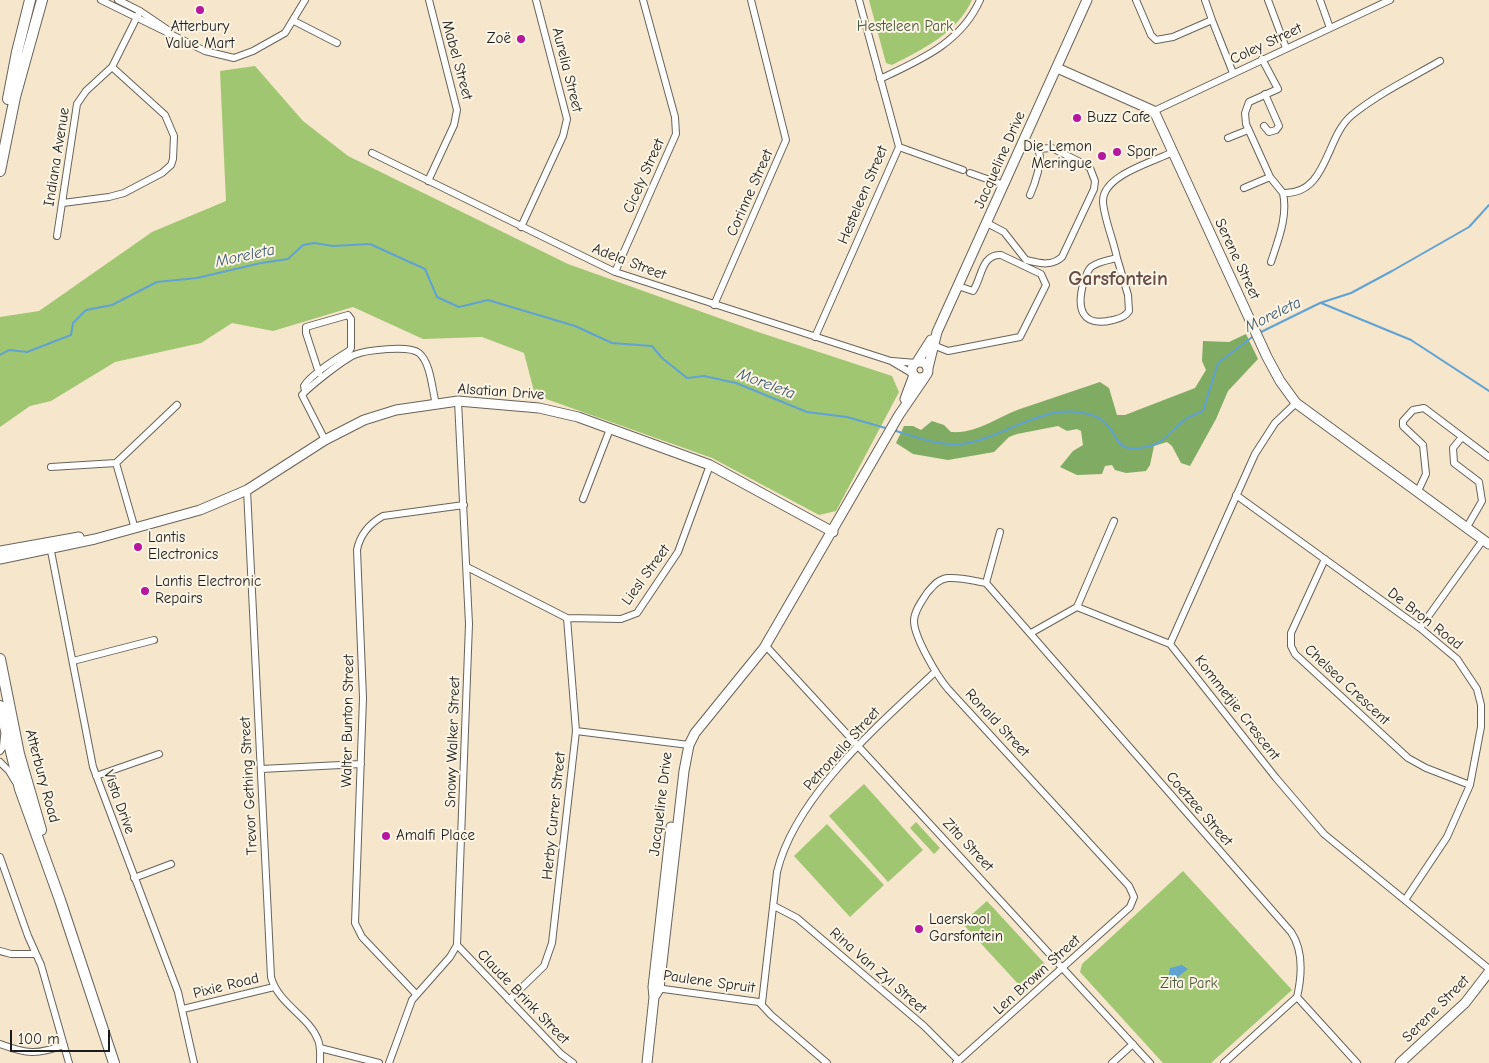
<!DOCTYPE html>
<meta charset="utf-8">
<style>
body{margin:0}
#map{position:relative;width:1489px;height:1063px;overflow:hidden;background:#f5e6cc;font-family:"Comic Neue",sans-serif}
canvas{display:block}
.scale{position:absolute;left:10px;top:1030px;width:100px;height:22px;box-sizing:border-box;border:2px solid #1c1c1c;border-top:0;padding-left:6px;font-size:15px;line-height:18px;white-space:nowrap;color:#1c1c1c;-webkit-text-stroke:4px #fcf5e5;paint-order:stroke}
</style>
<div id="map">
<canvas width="1489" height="1063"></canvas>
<div class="scale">100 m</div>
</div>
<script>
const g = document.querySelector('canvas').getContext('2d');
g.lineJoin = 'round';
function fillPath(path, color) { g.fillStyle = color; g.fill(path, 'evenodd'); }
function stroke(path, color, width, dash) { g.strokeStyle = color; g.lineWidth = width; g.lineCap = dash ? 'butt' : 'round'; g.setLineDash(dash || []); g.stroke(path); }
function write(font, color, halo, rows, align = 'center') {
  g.font = font + ' "Comic Neue",sans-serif'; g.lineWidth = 4; g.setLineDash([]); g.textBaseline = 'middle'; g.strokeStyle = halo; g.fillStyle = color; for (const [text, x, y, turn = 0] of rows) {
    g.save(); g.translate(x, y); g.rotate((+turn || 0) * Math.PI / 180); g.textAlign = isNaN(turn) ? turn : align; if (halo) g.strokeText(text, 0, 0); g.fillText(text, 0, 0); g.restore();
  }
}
fillPath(new Path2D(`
 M869,0H972C957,33 923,49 892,65L886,63Z
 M255,66L303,121L348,156L568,264L758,332L892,376L899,392L836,511L819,515L712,458L535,395L524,353L482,337L423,339L353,307L273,331L232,323L201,343L115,362L51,401L30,406L0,427V317L39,311L152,232L226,201L220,71Z
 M864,784L923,850L888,882L829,816Z
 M916,822L940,848L934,854L910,828Z
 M827,824L884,885L850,917L794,856Z
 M1183,871L1292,990L1211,1063H1163L1080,972L1082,964Z
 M987,901L1045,964L1021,987L962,923Z`), '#a0c671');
fillPath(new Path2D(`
 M1246,334L1258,359L1228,391L1216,419L1190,466L1181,463L1172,446L1167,442L1154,446L1150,465L1146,471L1126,473L1115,470L1112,465L1105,466L1102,474L1077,475L1060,467L1073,451L1083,445L1081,431L1077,429L1067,431L1058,426L1017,434L1009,437L994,452L948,460L913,454L896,443L904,426H913L921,430L932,421L944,425L951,432C978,434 998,416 1023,408C1049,399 1074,391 1100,382L1109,388L1117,415H1125L1195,388L1206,370L1202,361L1203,341L1229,342Z`), '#80ab63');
fillPath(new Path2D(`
 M1182,965L1188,969L1179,976L1176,983H1171L1168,978L1170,968Z`), '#60a2d3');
stroke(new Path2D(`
 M1321,303L1411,340L1489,391
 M1259,333L1320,303L1351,293L1392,271L1469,227L1489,205
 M0,355L9,350L27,352L71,335L73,323L86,310L112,305L157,282L197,278L261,263L288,259L303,245L314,243L333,246L370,244L425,269L437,297L459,307L488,300L575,326L612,343L652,346L662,358L687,378L704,376L736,383L807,412L847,417L889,429
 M893,430C916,437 944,448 968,443C1004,436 1039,408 1077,412C1088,413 1101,417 1108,426C1118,437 1117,451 1139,448C1165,446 1168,432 1186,419C1191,416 1198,413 1203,411L1218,363L1255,335`), '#60a2d3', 2);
const street = new Path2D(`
 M101,0L205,51L234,58L253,51L285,33L305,0
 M118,0L140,11L168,30
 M1136,0L1151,35L1156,40L1173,37L1212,20L1233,73
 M1205,0L1212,20
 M1268,0L1286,48
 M1320,0L1330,28
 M294,21L337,43
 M880,79C920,60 961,43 980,0
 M1154,111L1390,0
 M1264,126L1269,132L1276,130L1279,126L1265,94
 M1228,138L1248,130
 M1023,142C1027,144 1034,146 1038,150C1044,159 1034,186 1030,195
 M899,147L963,170
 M372,153L615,272L891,361L913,374
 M970,173L1004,185
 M1270,177L1283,193C1328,195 1325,137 1352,115C1379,93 1411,78 1440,61
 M428,181L454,125L457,110L429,0
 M1244,188L1270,177L1246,124L1245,113L1249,102L1278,89L1262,59
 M63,203L109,197L124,193L162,173L171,165L173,159L174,136L165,115L112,67
 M987,223L1004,232L1026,260C1039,263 1051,267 1062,257L1094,189L1095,181L1090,168L1084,164L1052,148L1037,149
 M521,227L563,136L567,119L536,0
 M57,236L77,104L86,91L112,67L140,11
 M1117,258L1128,295L1129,311C1125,317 1120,318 1113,320C1081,328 1076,308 1084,281C1086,276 1087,271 1091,267C1097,262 1108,260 1117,258C1114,242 1103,215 1103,201C1103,175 1153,162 1173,152
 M1271,262C1278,240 1288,217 1283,193
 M615,272L676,134L675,117L643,0
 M714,305L786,140L751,0
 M815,337L899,147L859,0
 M933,345L948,351L1020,337L1046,285L1041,274L1001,255C981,254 982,278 973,291L958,286
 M892,361L916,363
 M305,391L304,386C311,374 338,358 350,350L351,348V319L348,315L306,327V333L319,373
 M1462,437L1453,448L1454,463L1479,482L1482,501L1467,527
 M325,440L302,395C310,386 343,360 354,355C366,350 409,345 419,353C431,363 432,390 436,404
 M116,463L135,529
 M51,467L116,463L177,405
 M247,490L271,977C278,1004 309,1016 318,1040C321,1047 320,1055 320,1063
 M1418,491L1426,474L1423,445L1403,426V421L1413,410L1424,408L1489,457
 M1236,495L1420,628L1457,659L1477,689L1481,705V727L1470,785L1447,837L1405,900
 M583,499L610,429
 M50,546L93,767L178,992L194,1063
 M1325,559L1291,633V646L1295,654L1408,758L1426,768L1470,785
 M467,567L567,618L621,619L637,613L678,552L710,465
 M986,583L1291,932C1304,951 1302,975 1297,997
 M986,583L1000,532
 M1077,607L1114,521
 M1420,628L1483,540
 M1031,633L1077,607L1170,644L1276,778L1324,834L1489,969
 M1170,644L1255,454L1275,423L1296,403
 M765,645L1150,1063
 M73,661L154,640
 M576,731L689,745
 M0,751L3,747L4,736
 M0,762L9,771L15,781
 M261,769L361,764
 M96,776L159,754
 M0,857L28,936L41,965L69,1063
 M134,878L171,864
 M774,906L797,918L924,1026L958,1060
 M457,945L561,1054L573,1063
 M0,951L11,954H35
 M656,988L759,1002L771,1015L827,1063
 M416,994L362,937L355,923L363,698L357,550C360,534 369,524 383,516L464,505
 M1297,997L1357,1063
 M509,1000L544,966L552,943L576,731L567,618
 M762,1003L777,872C795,796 880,724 935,672
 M183,1009L274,987
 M0,1044C27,1054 37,1055 64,1045
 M320,1048L379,1063
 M389,1063L412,1000L450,957L457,945L469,624L458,401
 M956,1063L1130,907L1134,897L1129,886L948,689C937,676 914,637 914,621C914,611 922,601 927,593C933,586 938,579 948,578C961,577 974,581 986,583
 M1112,1063L1133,1044
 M1224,1063L1297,997`);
const secondary = new Path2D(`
 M1057,68L1154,111L1267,357L1280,381L1296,403L1489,544
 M912 370a8 8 0 1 1 16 0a8 8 0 1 1-16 0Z
 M917,362L931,340
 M928,368L937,332L1087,0
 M905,399L914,375
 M0,551L79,537
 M0,559L95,539L200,510L247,490L325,440L364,420L396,410L458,401L539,408L578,417L710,465L833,532
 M654,997L659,989L684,771L689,745L695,733L764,648L899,415L925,377
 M647,1063L654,997L653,987L671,827
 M1400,1063L1465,1003L1489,972`);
const primary = new Path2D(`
 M8,99L17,52L30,0
 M0,171L15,97L42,0
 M0,659L19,754L41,830
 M0,706L20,789L60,900L114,1063`);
stroke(street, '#68635a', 8);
stroke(secondary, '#68635a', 11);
stroke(primary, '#68635a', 12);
stroke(street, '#fff', 6);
stroke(secondary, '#fff', 9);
stroke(primary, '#fff', 10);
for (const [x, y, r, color] of [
 [200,10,5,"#b5179e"],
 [521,39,5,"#b5179e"],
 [1077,118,5,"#b5179e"],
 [1117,152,5,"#b5179e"],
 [1102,156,5,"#b5179e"],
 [138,547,5,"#b5179e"],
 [145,591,5,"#b5179e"],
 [386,836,5,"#b5179e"],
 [919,929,5,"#b5179e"]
]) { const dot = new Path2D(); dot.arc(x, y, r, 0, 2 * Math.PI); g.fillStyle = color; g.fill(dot); stroke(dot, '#fcf5e5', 2); }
write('15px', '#1c1c1c', '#fcf5e5', [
 ["Atterbury",200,27,"center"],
 ["Value Mart",200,44,"center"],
 ["Zoë",511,39,"right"],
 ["Buzz Cafe",1087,118],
 ["Die Lemon",1092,147,"right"],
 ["Meringue",1092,164,"right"],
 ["Spar",1127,152],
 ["Lantis",148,538],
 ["Electronics",148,555],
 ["Lantis Electronic",155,582],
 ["Repairs",155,599],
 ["Amalfi Place",396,836],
 ["Laerskool",929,920],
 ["Garsfontein",929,937]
], 'left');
write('15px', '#4a583a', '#fcf5e5', [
 ["Hesteleen Park",905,27],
 ["Zita Park",1189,984]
]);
write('15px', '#1c1c1c', '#fcf5e5', [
 ["Coley Street",1266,44,-25],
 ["Mabel Street",457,60,75],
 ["Aurelia Street",567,70,76],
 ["Indiana Avenue",57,157,-81],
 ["Jacqueline Drive",1000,160,-66],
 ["Cicely Street",644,176,-66],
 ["Corinne Street",750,193,-66],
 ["Hesteleen Street",863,195,-67],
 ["Serene Street",1237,259,65],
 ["Adela Street",629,262,21],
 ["Alsatian Drive",501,392,4],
 ["Liesl Street",646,575,-54],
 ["De Bron Road",1425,619,38],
 ["Chelsea Crescent",1347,685,43],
 ["Kommetjie Crescent",1237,708,52],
 ["Walter Bunton Street",348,721,-89],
 ["Ronald Street",997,723,47],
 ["Snowy Walker Street",453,742,-88],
 ["Petronella Street",842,749,-48],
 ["Atterbury Road",42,776,75],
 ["Trevor Gething Street",249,786,-93],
 ["Vista Drive",119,802,70],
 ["Jacqueline Drive",661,804,-83],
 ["Coetzee Street",1199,809,49],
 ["Herby Currer Street",554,816,-84],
 ["Zita Street",968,845,47],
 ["Rina Van Zyl Street",878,971,41],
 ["Len Brown Street",1037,975,-42],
 ["Paulene Spruit",709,982,8],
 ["Pixie Road",226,986,-14],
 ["Claude Brink Street",523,997,46],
 ["Serene Street",1436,1009,-45]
]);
write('italic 16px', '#3b586e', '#fcf5e5', [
 ["Moreleta",245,256,-12],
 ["Moreleta",1273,315,-26],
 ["Moreleta",766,384,21]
]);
write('bold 20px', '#694d49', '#fcf5e5', [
 ["Garsfontein",1118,279]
]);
</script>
